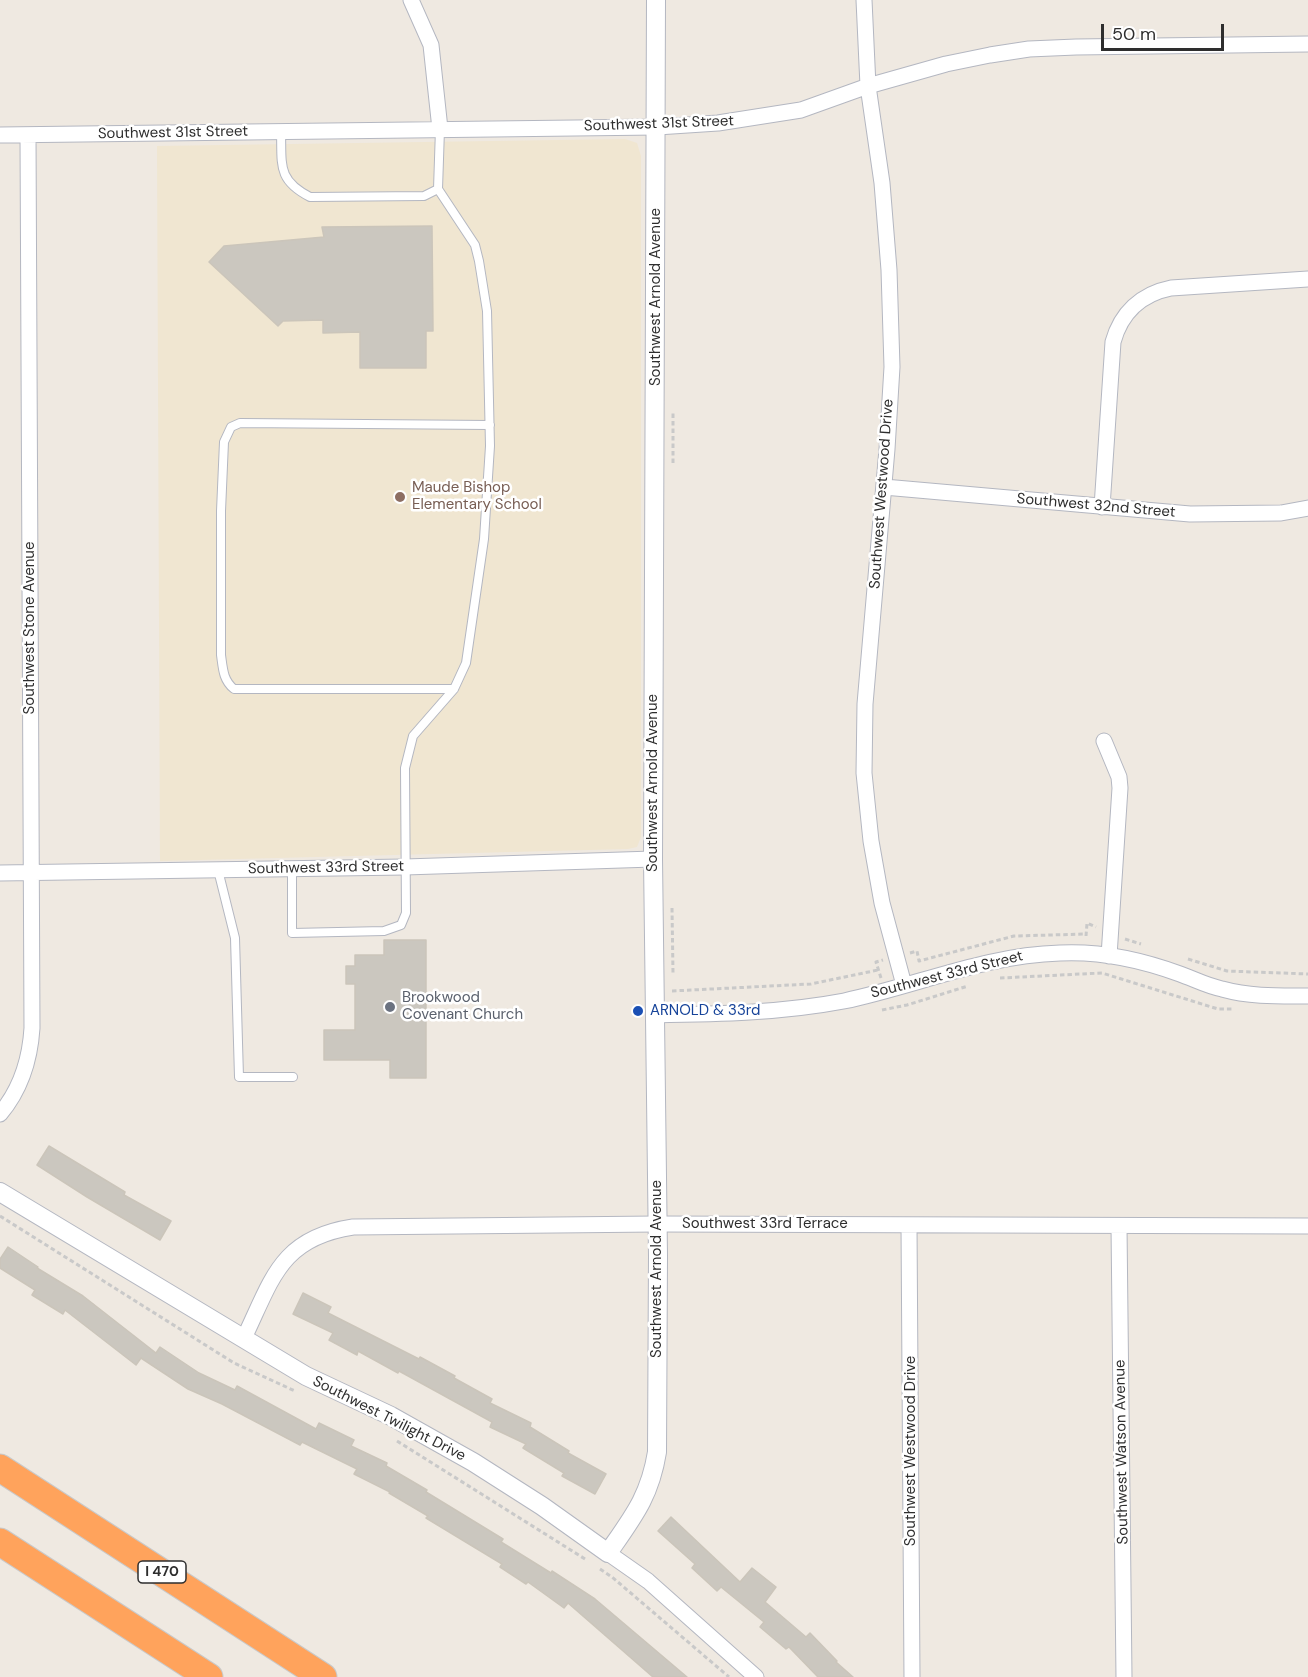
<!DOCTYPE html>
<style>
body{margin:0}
#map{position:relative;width:1308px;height:1677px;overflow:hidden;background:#efe9e1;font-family:"DM Sans",sans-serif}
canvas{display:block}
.scale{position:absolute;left:1101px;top:24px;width:123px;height:27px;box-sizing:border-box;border:3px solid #2e2e2e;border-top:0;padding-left:8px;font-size:18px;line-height:21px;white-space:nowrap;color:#2e2e2e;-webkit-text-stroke:4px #fff;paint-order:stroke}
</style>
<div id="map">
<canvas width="1308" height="1677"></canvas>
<div class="scale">50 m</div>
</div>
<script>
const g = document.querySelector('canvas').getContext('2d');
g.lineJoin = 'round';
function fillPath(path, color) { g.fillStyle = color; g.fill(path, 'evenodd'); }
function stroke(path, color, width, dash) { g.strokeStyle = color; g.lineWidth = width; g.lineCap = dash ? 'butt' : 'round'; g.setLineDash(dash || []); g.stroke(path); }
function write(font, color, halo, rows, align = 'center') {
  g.font = font + ' "DM Sans",sans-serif'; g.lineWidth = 5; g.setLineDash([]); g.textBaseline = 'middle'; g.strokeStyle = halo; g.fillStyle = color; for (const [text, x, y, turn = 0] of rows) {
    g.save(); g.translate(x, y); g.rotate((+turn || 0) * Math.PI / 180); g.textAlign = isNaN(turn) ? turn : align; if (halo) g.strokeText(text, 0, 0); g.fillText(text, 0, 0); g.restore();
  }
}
fillPath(new Path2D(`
 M625,139L637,143L641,156V837L637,847L628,849L160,861L157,146Z`), '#f0e6d1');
const building = new Path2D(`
 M432,226L433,331H426V368H360V332L323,333V320L283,321L278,326L209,262L224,246L324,237L322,227Z
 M384,940H426V1078H390V1060H324V1030H355V984H346V966H355V955H384Z
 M49,1146L125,1192L124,1195L171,1221L160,1240L87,1197L37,1165Z
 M8,1247L38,1267L37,1268L83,1296L156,1353L160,1347L199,1373L235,1390L237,1386L316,1429L319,1423L354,1440L351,1446L387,1463L386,1466L427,1490L426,1492L503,1539L501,1542L551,1573L552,1571L595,1599L687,1677H653L568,1603L564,1608L528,1582L526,1584L500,1567L502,1564L426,1518L428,1516L389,1493L390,1492L354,1474L357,1469L302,1442L300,1445L222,1404L188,1389L141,1358L136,1365L65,1310L63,1314L32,1295L35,1290L0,1268V1259Z
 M303,1293L331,1307L328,1313L419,1359L420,1357L455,1376L454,1378L492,1399L490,1403L531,1423L530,1427L569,1451L568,1453L606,1474L595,1494L562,1476L564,1473L523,1448L526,1444L490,1427L492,1422L399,1371L398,1373L358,1351L357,1355L329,1340L333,1333L293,1314Z
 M671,1517L740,1582L752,1568L776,1587L765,1602L806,1637L810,1633L837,1661L836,1662L853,1677H818L789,1647L786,1649L760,1627L764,1622L721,1587L717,1591L692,1568L695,1564L658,1531Z`);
fillPath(building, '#cbc7bf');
stroke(building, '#cbc5ba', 1.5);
const service = new Path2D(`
 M281,131C282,165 277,180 310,197L424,196L438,189L440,129
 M454,689H234C223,680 223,669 221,655V511L224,442L231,427L240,423L490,425
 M292,868V933L384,931L401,925L406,913L405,768L413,736L454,689L466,663L484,539L490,446L487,311L479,261L475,245L438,189
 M218,870L235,938L239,1077H293`);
const minor = new Path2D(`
 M411,0L431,45L440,129
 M864,0L868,86L882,183L889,270L892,367L887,449L865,704L864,773L871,841L882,903L904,985
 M0,135L657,127L718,123L801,110L868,86L946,64L990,55L1029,49L1076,47L1308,44
 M884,487L1190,514L1281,513L1308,508
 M1102,507L1113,342C1121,313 1141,294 1171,288L1308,279
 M1104,741L1119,777L1120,788L1109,956
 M0,873L405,867L653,859
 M654,1015C718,1014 781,1013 844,1001C916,986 985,955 1060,953C1101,951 1142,960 1180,974C1194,979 1207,986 1222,989C1251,997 1279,996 1308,996
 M0,1114C21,1089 30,1060 32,1028L28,135
 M909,1225L912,1677
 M1119,1226L1124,1677
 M244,1338C272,1280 280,1238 353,1227L657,1224L1308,1226
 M608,1553L648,1581L756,1677`);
const tertiary = new Path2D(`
 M0,1192L306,1376L391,1416L473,1462L542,1506L608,1553C633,1517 650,1496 657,1452L658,1256L653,859L656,0`);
const motorway = new Path2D(`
 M0,1468L323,1677
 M0,1542L209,1677`);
stroke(service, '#b4b7c1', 10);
stroke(minor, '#b4b7c1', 17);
stroke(tertiary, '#b4b7c1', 20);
stroke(motorway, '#c9c9c9', 29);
stroke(new Path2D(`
 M673,463V413
 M672,908L673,973
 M1086,936L1087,923L1096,927
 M1125,939L1141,944
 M910,953L917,951L919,961L1014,936L1086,934
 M1188,959L1227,971L1308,974
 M881,978L876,962L883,960
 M1000,978L1102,973L1218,1009H1234
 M672,991L811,984L878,970
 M882,1010L907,1005L968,986
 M0,1216L234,1363L295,1391
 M397,1441L585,1559
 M600,1569L612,1577L729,1677`), '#c9c9c9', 3, [4.5, 3]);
stroke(service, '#fff', 8);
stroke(minor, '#fff', 15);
stroke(tertiary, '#fff', 18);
stroke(motorway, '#ffa35c', 27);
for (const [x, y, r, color] of [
 [400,497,6,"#8d6e63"],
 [390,1007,6,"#6b7280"],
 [638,1011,6,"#1a4fb4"]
]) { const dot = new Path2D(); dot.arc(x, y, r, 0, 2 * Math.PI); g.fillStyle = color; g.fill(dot); stroke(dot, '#fff', 2); }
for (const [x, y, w] of [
 [162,1572,48]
]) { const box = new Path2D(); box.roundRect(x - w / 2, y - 11, w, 22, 4.5); g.fillStyle = '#fff'; g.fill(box); stroke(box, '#2e2e2e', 1.5); }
write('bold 14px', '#2e2e2e', null, [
 ["I 470",162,1572]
]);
write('15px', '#2e2e2e', '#fff', [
 ["Southwest 31st Street",659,124,-2],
 ["Southwest 31st Street",173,133,-1],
 ["Southwest Arnold Avenue",656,297,-90],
 ["Southwest Westwood Drive",882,494,-86],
 ["Southwest 32nd Street",1096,506,5],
 ["Southwest Stone Avenue",30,628,-90],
 ["Southwest Arnold Avenue",653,783,-90],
 ["Southwest 33rd Street",326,868,-1],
 ["Southwest 33rd Street",947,975,-14],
 ["Southwest 33rd Terrace",765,1224],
 ["Southwest Arnold Avenue",657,1269,-90],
 ["Southwest Twilight Drive",389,1419,27],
 ["Southwest Westwood Drive",911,1451,-90],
 ["Southwest Watson Avenue",1122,1452,-91]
]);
write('15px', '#785e54', '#fff', [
 ["Maude Bishop",412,488],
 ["Elementary School",412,505]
], 'left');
write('15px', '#5b616d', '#fff', [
 ["Brookwood",402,998],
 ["Covenant Church",402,1015]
], 'left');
write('15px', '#164399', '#fff', [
 ["ARNOLD & 33rd",650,1011]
], 'left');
</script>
